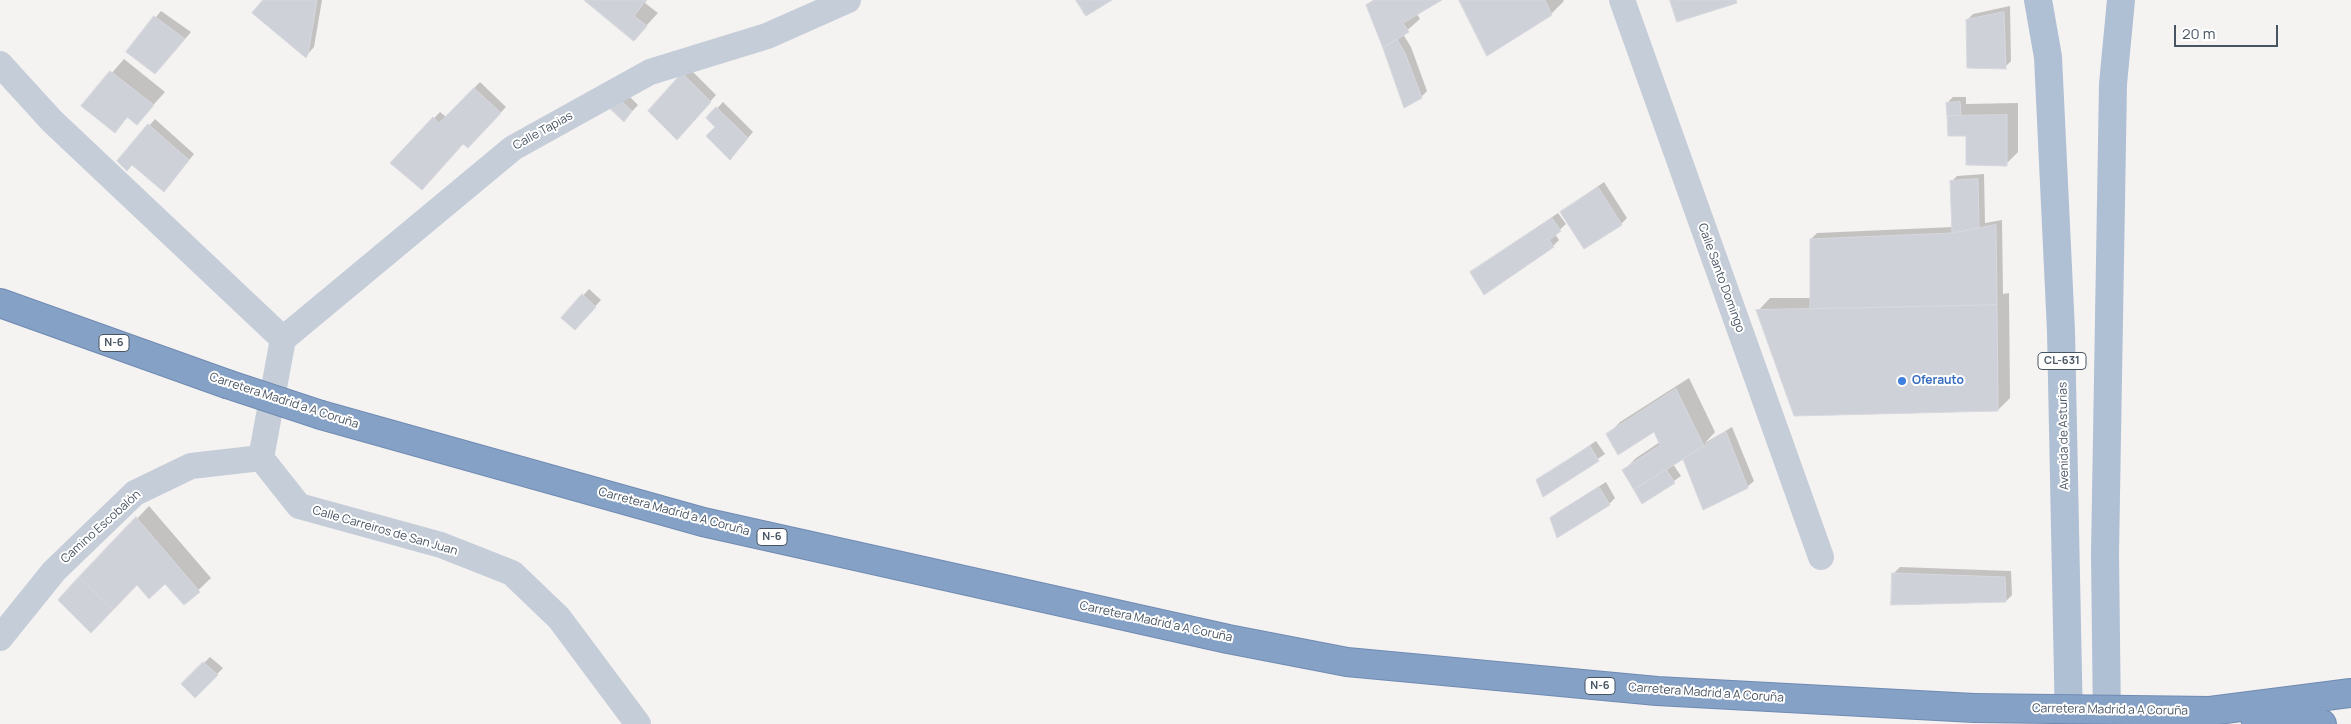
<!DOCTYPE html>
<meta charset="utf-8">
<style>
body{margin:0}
#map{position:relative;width:2351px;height:724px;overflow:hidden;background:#f5f2f2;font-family:Manrope,sans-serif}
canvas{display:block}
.scale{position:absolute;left:2174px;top:25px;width:104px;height:22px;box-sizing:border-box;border:2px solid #475462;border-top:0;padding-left:6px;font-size:15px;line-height:18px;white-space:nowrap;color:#475462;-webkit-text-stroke:4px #fff;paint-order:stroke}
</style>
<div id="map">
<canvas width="2351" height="724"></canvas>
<div class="scale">20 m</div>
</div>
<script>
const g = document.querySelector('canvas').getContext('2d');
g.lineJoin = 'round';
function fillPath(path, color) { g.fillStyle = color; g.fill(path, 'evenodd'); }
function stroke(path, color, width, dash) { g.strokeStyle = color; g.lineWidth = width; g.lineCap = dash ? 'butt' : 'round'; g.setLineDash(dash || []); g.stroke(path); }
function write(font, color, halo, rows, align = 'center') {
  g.font = font + ' Manrope,sans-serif'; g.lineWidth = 4; g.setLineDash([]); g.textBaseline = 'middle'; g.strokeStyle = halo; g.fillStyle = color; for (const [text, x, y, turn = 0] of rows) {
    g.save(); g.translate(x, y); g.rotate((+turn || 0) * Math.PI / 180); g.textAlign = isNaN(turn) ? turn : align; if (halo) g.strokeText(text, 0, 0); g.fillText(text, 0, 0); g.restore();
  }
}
fillPath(new Path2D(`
 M265,0H322L314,47L306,56Z
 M585,0H647L645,3L658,13L634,39Z
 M1373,0H1440L1417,14L1420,19L1403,34L1411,47L1427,91L1421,97L1367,5Z
 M1460,0H1563L1564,1L1551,14L1488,54Z
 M2010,6L2011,61L2005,67L1967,20L1973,14Z
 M161,11L191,32L161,67L128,51Z
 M124,59L165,92L137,123L129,116L115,131L83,106Z
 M689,68L716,95L683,132L650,111Z
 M480,82L506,107L468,147L463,142L392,163L440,112L446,117Z
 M623,90L638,105L624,120L606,103Z
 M1953,97H1966V104L2018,103V152L2006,164L1968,135H1949L1947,103Z
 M723,102L753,132L736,152L708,118Z
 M155,119L194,154L169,185L133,164L119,161Z
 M1984,174L1985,223L2002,220L2003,294L2009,293L2010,398L1998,410L1758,311L1770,298H1811V239L1817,233L1953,227L1951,182L1957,176Z
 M1604,182L1627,218L1621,224L1562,212Z
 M1558,213L1566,224L1555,234L1559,240L1553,246L1472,272Z
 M589,289L601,300L581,322L563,318Z
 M1689,378L1715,432L1705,443L1732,427L1754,481L1747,487L1689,455L1673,464L1681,476L1643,503L1624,470L1636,458L1660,442L1654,430L1608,435L1620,422Z
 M1596,441L1605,454L1544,495L1538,481Z
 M1606,482L1615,498L1609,504L1558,536L1552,518L1558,512Z
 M149,506L211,578L184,604L166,582L137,583L60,600Z
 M1900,567L2011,571L2012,595L2006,601L1894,573Z
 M210,657L223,668L195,697L183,684Z`), '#0003');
const building = new Path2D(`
 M263,0H317L308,54L306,58L252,13Z
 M584,0H646L634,16L647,26L634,41Z
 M1076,0H1112L1086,16Z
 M1375,0H1442L1403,23L1409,32L1383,48L1366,5Z
 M1459,0H1545L1552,15L1487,56Z
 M1670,0H1736L1737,3L1677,22Z
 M2004,12L2006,69L1967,68L1966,20Z
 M154,16L185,39L155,74L126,52Z
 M1397,39L1405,53L1422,98L1404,108L1383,48Z
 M110,71L154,105L137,125L127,117L115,133L81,106Z
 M682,73L711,102L677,140L648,111Z
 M474,88L501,113L468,148L463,144L422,190L390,163L433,117L439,123Z
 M616,96L632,111L624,122L604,103Z
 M1960,102L1961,115L1947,116L1946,103Z
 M716,107L748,138L730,160L706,136L715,127L706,118Z
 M2007,115V166L1966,165V136H1948L1947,116Z
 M148,124L189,160L164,192L132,165L127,171L117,161Z
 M1978,179L1979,228L1952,233L1950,181Z
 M1598,187L1622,225L1584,249L1560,212Z
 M1552,218L1561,231L1549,240L1554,247L1484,295L1470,272Z
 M1996,225L1997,305L1810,309V239L1952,233Z
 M582,294L596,307L575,330L561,318Z
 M1997,305L1998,411L1794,416L1756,310Z
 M1676,389L1704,446L1634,490L1622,470L1660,445L1654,432L1618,455L1606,434Z
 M1726,432L1748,488L1703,510L1683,459Z
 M1590,446L1599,461L1543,497L1536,480Z
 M1666,469L1675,483L1642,504L1634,490Z
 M1599,487L1610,505L1557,538L1550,518Z
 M136,517L200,592L184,605L165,584L149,599L137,585L113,610L79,577Z
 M1892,573L2005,577L2006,602L1891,605Z
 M79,577L113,610L91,633L58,600Z
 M203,662L218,675L195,698L181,684Z`);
fillPath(building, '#ced1d8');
stroke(building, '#d6d8de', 1);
const highway = new Path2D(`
 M0,303L227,384
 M321,415L703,522L1228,639L1347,662L1657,691L1974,708
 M2210,711L2351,693
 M2254,716L2322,724`);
stroke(highway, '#708bb2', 30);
stroke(new Path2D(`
 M1622,0L1821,557
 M0,64L52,121L283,339L261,458
 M283,339L513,148L650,72L767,36L848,0
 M261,458L299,506L441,545L512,573L559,618L638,724
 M0,638L54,571L135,493L191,466L261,458`), '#c5cdd8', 26);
stroke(new Path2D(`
 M2038,0L2048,57L2061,331L2069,724
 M2107,724L2105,553L2113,84L2121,0`), '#afbfd4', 28);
stroke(highway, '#85a1c6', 28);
const highwayBridge = new Path2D(`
 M227,384L321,415
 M1974,708L2210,711`);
stroke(highwayBridge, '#708bb2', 30, []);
stroke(highwayBridge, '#85a1c6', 28);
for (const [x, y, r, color] of [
 [1902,381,5,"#3f7fe0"]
]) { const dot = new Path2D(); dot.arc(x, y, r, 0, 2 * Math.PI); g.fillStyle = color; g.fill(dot); stroke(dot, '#fff', 2); }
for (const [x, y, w] of [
 [114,343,30],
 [2062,361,48],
 [772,537,30],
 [1600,686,30]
]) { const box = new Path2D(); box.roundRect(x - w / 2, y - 8.5, w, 17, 4); g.fillStyle = '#fff'; g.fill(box); stroke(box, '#475462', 1); }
write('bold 11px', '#475462', null, [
 ["N-6",114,343],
 ["CL-631",2062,361],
 ["N-6",772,537],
 ["N-6",1600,686]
]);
write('12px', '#475462', '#fff', [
 ["Calle Tapias",543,131,-29],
 ["Calle Santo Domingo",1721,278,70],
 ["Carretera Madrid a A Coruña",284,401,18],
 ["Avenida de Asturias",2064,436,-91],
 ["Carretera Madrid a A Coruña",674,512,15],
 ["Camino Escobalón",101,527,-42],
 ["Calle Carreiros de San Juan",385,531,16],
 ["Carretera Madrid a A Coruña",1156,622,12],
 ["Carretera Madrid a A Coruña",1706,693,4],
 ["Carretera Madrid a A Coruña",2110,710,1]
]);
write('bold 12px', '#366cbe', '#fff', [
 ["Oferauto",1912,381]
], 'left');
</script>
